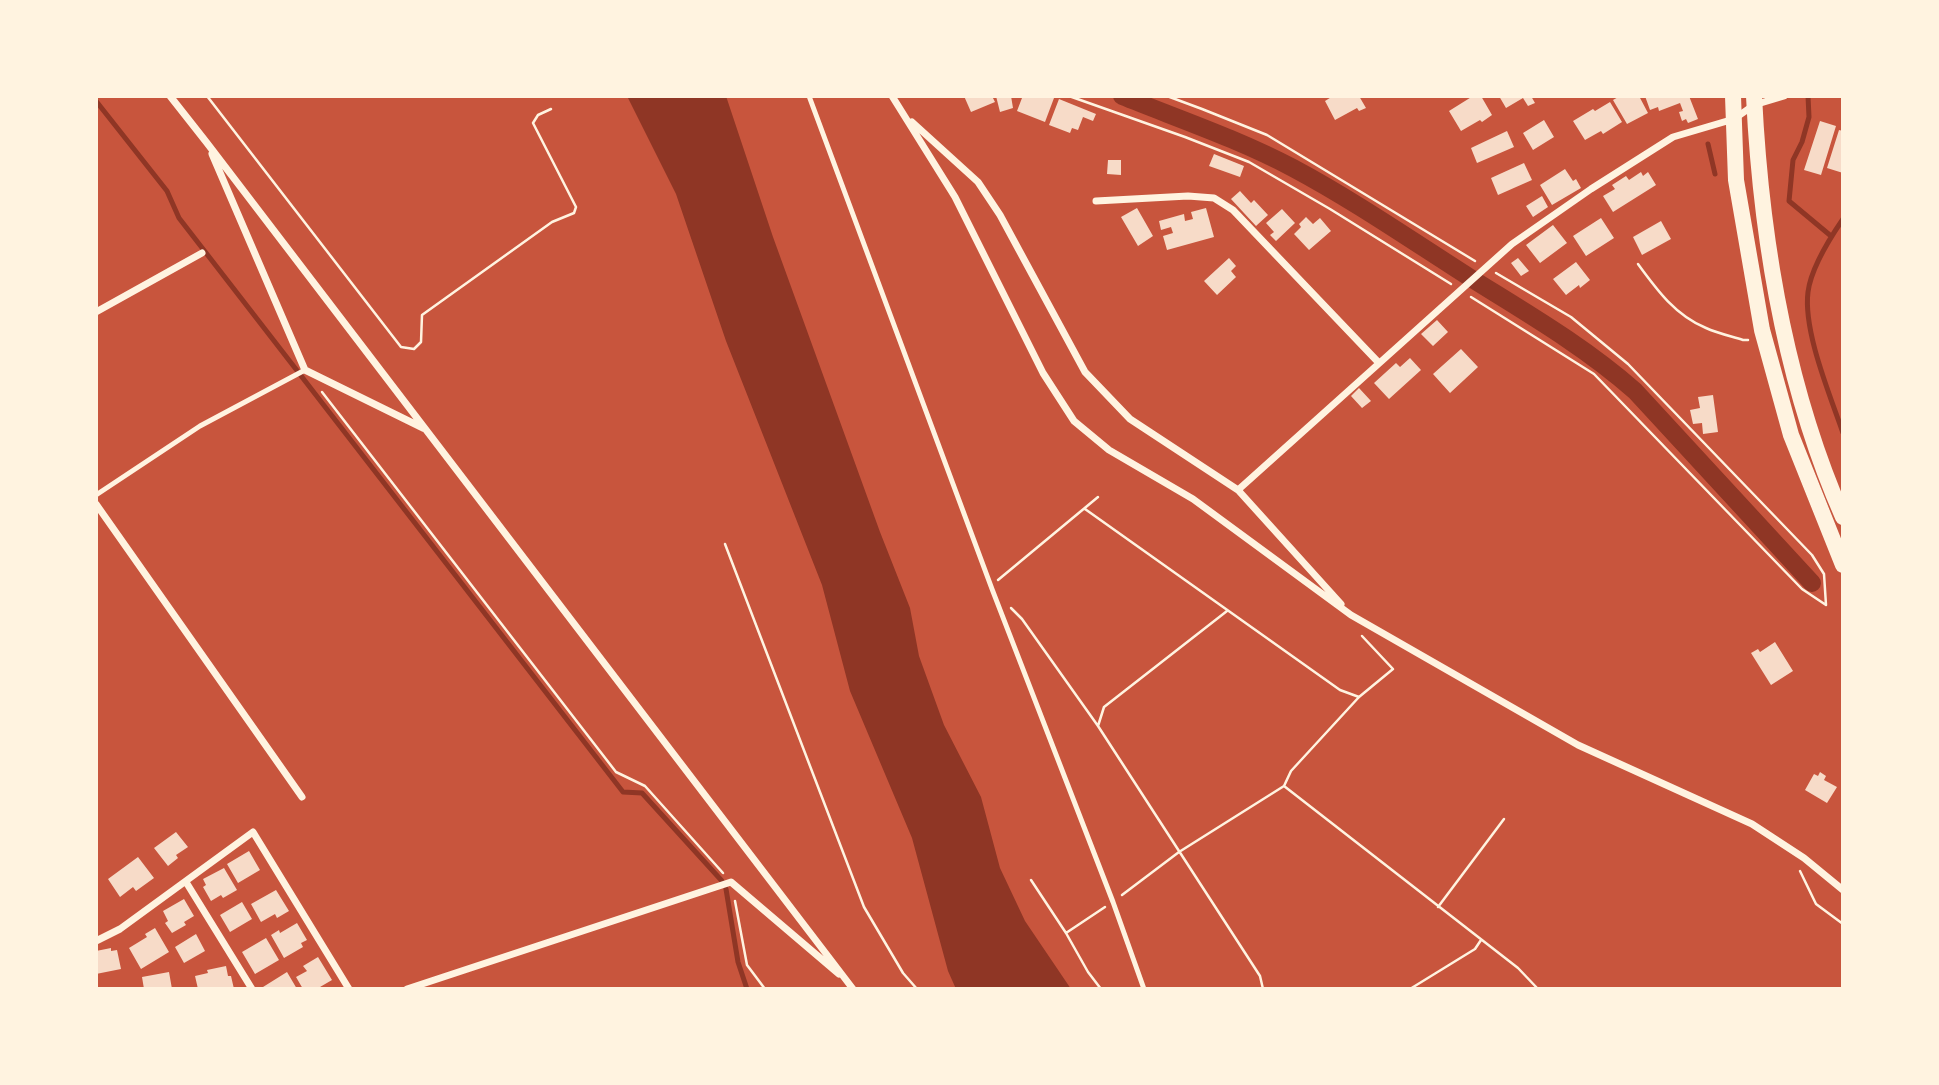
<!DOCTYPE html>
<style>
body{margin:0}
#map{position:relative;width:1939px;height:1085px;overflow:hidden;background:#c8553d;font-family:Lato,sans-serif}
canvas{display:block}
.frame{position:absolute;inset:0;border:98px solid #fff3e0;pointer-events:none}
</style>
<div id="map">
<canvas width="1939" height="1085"></canvas>
<div class="frame"></div>
</div>
<script>
const g = document.querySelector('canvas').getContext('2d');
g.lineJoin = 'round';
function fillPath(path, color) { g.fillStyle = color; g.fill(path, 'evenodd'); }
function stroke(path, color, width, dash) { g.strokeStyle = color; g.lineWidth = width; g.lineCap = dash ? 'butt' : 'round'; g.setLineDash(dash || []); g.stroke(path); }
fillPath(new Path2D(`
 M627,96H726L773,237L880,532L910,608L919,656L944,725L981,797L1000,868L1025,921L1071,989H956L948,971L912,838L850,691L822,585L726,341L676,194Z`), '#8f3625');
stroke(new Path2D(`
 M1808,96L1809,117L1802,142L1793,160L1789,201L1831,236
 M96,101L167,191L179,218L623,792L642,793L722,881
 M1708,144L1715,174
 M1843,219C1830,238 1811,268 1808,292C1803,331 1830,395 1843,433
 M726,889L738,962L747,989`), '#8f3625', 5);
stroke(new Path2D(`
 M1122,96C1179,119 1238,139 1293,168C1353,200 1411,240 1469,277C1525,312 1584,346 1635,391L1812,583`), '#8f3625', 18);
fillPath(new Path2D(`
 M964,96H992L995,102L971,112Z
 M996,96H1011L1013,108L1000,112Z
 M1017,96H1050L1054,98L1045,122L1017,111L1022,98Z
 M1333,96H1359L1366,108L1359,111L1357,108L1335,120L1325,101Z
 M1473,96H1481L1492,115L1482,122L1480,120L1461,131L1449,111Z
 M1499,96H1531L1535,103L1528,106L1523,98L1506,108Z
 M1620,96H1639L1648,113L1627,124L1613,100Z
 M1645,96H1689L1698,119L1688,123L1686,119L1682,121L1679,112L1683,111L1680,103L1659,111L1658,107L1650,110Z
 M1059,99L1096,114L1093,121L1083,117L1078,130L1072,128L1070,133L1049,125Z
 M1610,102L1622,122L1603,134L1601,131L1585,140L1573,121L1593,109L1595,111Z
 M1544,120L1554,137L1533,150L1523,133Z
 M1820,121L1836,126L1821,175L1804,170Z
 M1839,130L1843,131V173L1827,168Z
 M1507,131L1514,147L1477,163L1471,148Z
 M1214,154L1244,166L1240,177L1209,166Z
 M1108,160H1121V175L1107,174Z
 M1524,163L1532,180L1498,195L1491,178Z
 M1565,169L1573,181L1576,179L1581,188L1552,205L1540,185Z
 M1641,172L1643,176L1648,172L1656,185L1613,212L1603,196L1615,189L1612,185L1626,176L1629,180Z
 M1240,191L1251,203L1254,200L1268,215L1256,226L1231,199Z
 M1542,196L1548,207L1533,217L1526,206Z
 M1137,208L1153,236L1138,246L1121,217Z
 M1206,208L1214,237L1167,250L1163,236L1173,233L1171,227L1161,230L1159,221L1184,214L1185,221L1193,219L1191,212Z
 M1282,209L1295,223L1276,241L1270,235L1274,232L1266,223Z
 M1306,217L1313,224L1320,218L1331,231L1309,250L1294,234L1301,227L1299,224Z
 M1601,218L1614,238L1586,256L1573,236Z
 M1661,221L1671,239L1642,255L1633,237Z
 M1553,225L1567,243L1540,263L1526,245Z
 M1229,258L1236,266L1231,271L1236,277L1217,295L1204,281Z
 M1518,258L1529,271L1521,276L1511,263Z
 M1576,262L1590,280L1580,288L1579,285L1566,295L1553,279Z
 M1437,320L1448,332L1433,346L1421,334Z
 M1461,349L1478,367L1450,393L1433,374Z
 M1410,358L1421,370L1389,399L1374,383L1396,363L1400,367Z
 M1359,388L1371,401L1362,408L1351,396Z
 M1713,395L1718,432L1703,434L1702,423L1693,424L1690,410L1700,408L1698,397Z
 M1775,642L1793,671L1771,685L1751,653L1758,649L1760,652Z
 M1820,772L1826,776L1824,780L1837,787L1827,803L1805,790L1814,774L1818,776Z
 M176,832L188,847L176,855L178,858L168,866L154,848Z
 M249,851L260,870L238,883L227,864Z
 M138,857L154,878L136,891L133,887L120,897L108,879Z
 M224,868L237,890L223,898L221,895L211,901L203,887L206,885L203,879Z
 M276,890L289,911L277,918L275,914L261,922L251,904Z
 M184,899L194,916L184,922L186,925L172,933L165,923L168,921L163,911Z
 M242,902L252,919L230,932L220,915Z
 M297,923L307,940L301,943L303,947L284,958L271,935L279,930L280,933Z
 M155,928L169,952L141,969L129,948L147,937L145,934Z
 M196,934L205,951L184,963L175,947Z
 M266,938L279,960L255,974L242,952Z
 M111,948V951L117,950L121,969L96,974V951Z
 M318,957L332,980L320,987L321,989H303L296,977L307,971L303,966Z
 M226,966L228,976H231L234,989H198L195,976L208,973L207,970Z
 M169,972L172,989H144L142,977Z
 M287,972L297,989H264L263,987Z`), '#f7dbc8');
stroke(new Path2D(`
 M207,96L401,347L414,349L421,342L422,315L552,222L574,213L576,207L533,123L538,115L551,109
 M1069,96L1185,137L1249,162L1330,209L1451,284
 M1167,96L1202,109L1267,135L1475,261
 M1638,264C1657,290 1675,315 1706,328C1717,333 1730,336 1743,340H1748
 M1496,273L1571,317L1628,364L1812,555L1824,574L1826,605
 M1471,297L1594,374L1802,589L1826,605
 M322,392L616,772L645,786L723,873
 M1085,509L1340,690L1359,697
 M725,544L864,907L903,973L917,989
 M998,580L1098,497
 M1011,608L1022,619L1098,726L1260,976L1263,989
 M1098,726L1104,707L1227,611
 M1284,786L1518,968L1538,989
 M1800,871L1816,904L1843,924
 M1031,880L1066,933L1088,972L1101,989
 M1122,895L1179,852L1284,786L1291,771L1359,697L1393,669L1362,636
 M735,901L747,965L765,989
 M1438,907L1504,819
 M1066,933L1105,907
 M1410,989L1475,949L1481,940`), '#fff3e0', 2.5);
stroke(new Path2D(`
 M809,96L992,589L1113,902L1144,989
 M96,495L200,426L305,370`), '#fff3e0', 5);
stroke(new Path2D(`
 M170,96L207,143L853,989
 M892,96L955,197L1043,373L1074,421L1109,450L1193,499L1351,615L1578,745L1752,824L1804,858L1843,890
 M912,122L978,182L1000,215L1085,372L1130,419L1238,490
 M212,154L305,370L423,428
 M1096,201L1188,196L1214,198L1233,210L1379,363
 M96,312L202,253
 M96,504L302,797
 M1341,604L1238,490L1512,244L1591,189L1673,137L1734,119L1754,105L1784,96
 M186,882L252,989
 M96,941L120,929L253,832L349,989
 M407,989L731,882L839,974`), '#fff3e0', 7);
stroke(new Path2D(`
 M1733,96L1736,180L1762,330L1791,435L1843,565
 M1754,96C1761,240 1785,385 1843,517`), '#fff3e0', 16);
</script>
